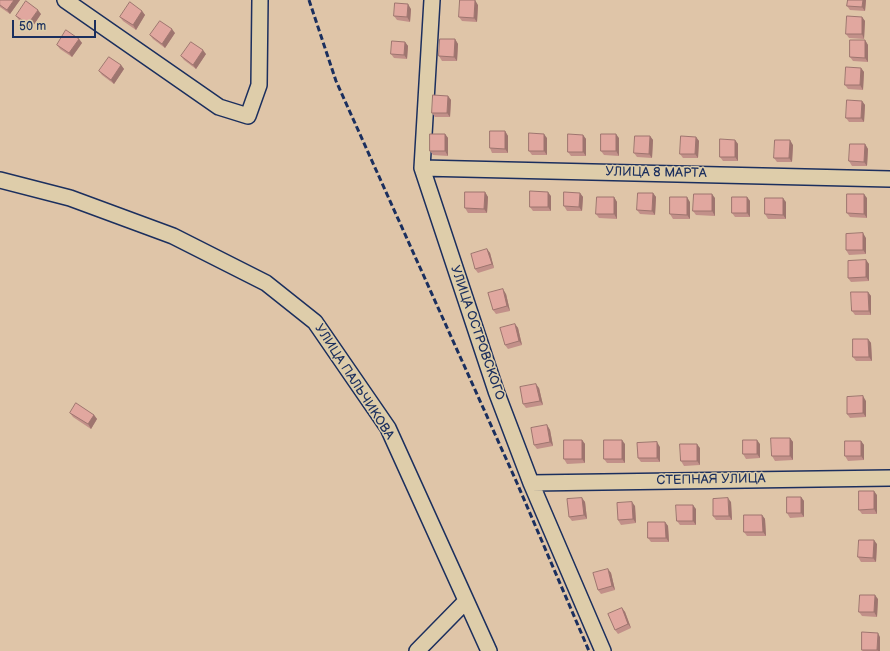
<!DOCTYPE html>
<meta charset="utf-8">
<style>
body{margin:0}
#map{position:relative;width:890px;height:651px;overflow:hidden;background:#dfc5a8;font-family:"Balsamiq Sans",sans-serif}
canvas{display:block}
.scale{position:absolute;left:12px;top:20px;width:84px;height:18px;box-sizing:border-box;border:2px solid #1b2f5e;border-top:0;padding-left:5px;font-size:12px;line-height:14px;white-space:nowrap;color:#1b2f5e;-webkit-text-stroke:3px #decdaa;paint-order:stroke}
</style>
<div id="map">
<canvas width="890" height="651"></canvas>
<div class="scale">50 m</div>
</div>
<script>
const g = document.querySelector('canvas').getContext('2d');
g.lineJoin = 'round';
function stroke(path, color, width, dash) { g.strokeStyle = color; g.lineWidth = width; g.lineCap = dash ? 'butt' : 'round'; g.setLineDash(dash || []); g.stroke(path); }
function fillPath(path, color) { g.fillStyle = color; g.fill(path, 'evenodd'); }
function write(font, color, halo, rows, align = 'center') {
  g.font = font + ' "Balsamiq Sans",sans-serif'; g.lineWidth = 3; g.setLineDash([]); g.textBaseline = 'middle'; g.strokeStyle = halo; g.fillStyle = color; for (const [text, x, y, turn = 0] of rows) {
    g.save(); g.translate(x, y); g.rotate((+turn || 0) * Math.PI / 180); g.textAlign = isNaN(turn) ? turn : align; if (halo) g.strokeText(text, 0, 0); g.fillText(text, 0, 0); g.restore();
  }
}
const minor = new Path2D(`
 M65,0L219,107L248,116L259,85L260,0
 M432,0L422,168L496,391L531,483L603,651
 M422,168L890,179
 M0,180L70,198L173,236L266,283L315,322L388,428L489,651
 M531,483L890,478
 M417,651L466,601`);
stroke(minor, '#1b2f5e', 18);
stroke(minor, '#decdaa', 15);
stroke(new Path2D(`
 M309,0L336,81L517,483L589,651`), '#1b2f5e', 3, [6, 3]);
fillPath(new Path2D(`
 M0,0H20L10,14L0,7Z
 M848,0H866L865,11L850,10L847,6Z
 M478,5L477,22L462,21L459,17Z
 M411,9L410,22L397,20L394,16Z
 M142,11L145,15L136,30L123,21L120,17Z
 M41,14L31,29L19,20L16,16Z
 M862,17L865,21L864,39L849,38L846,34Z
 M175,33L165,48L153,39L150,35Z
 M79,39L82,43L72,57L60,49L57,45Z
 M455,39L458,44L457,61H442L439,56Z
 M865,40L868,45V62L853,61L850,57Z
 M405,42L408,46L407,59L394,58L391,54Z
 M206,54L196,69L184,60L181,56Z
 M121,65L124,69L114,84L102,75L99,71Z
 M861,68L864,72L863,90L848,89L845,85Z
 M448,96L451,100L450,117H435L432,113Z
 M862,101L865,105L864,122H849L846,118Z
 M505,131L508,136V153H492L490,148Z
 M445,134L448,138V156L433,155L430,151Z
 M583,135L586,139V156H571L568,152Z
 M650,136L653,140L652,158L637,157L634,153Z
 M696,137L699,141L698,158H683L680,154Z
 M547,138V155H532L529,151Z
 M619,138V156L604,155L601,151Z
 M735,140L738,144V161H723L720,157Z
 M865,144L868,149L867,166H852L849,161Z
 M793,145L792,162H777L774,158Z
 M485,192L488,197L487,213H468L465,208Z
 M580,193L583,197L582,211H567L564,206Z
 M653,193L656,197L655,215L640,214L637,210Z
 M551,196V211H533L530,207Z
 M614,197L617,202V219L599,218L596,214Z
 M747,197L750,201V217H735L732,213Z
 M715,198V216L696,215L693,211Z
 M867,198V218L850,217L847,213Z
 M690,202V219H673L670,214Z
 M786,202V219H768L765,214Z
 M866,238V254L849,255L846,250Z
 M487,249L490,253L494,268L478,273L475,269Z
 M866,260L869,264V281L851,282L848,278Z
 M868,292L871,296V315H855L852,311Z
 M506,294L510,311L496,314L493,310Z
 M515,324L518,328L522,345L508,349L505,345Z
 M868,339L871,343L872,361H856L853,357Z
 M539,388L543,405L526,408L523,404Z
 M866,401V417L850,418L847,414Z
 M70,413L94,415L97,419L91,429L73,417Z
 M547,425L550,430L553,446L537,449L534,445Z
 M790,438L793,442V460L775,461L772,456Z
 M582,440L585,444V463L567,464L564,459Z
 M861,441L864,445V460L848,461L845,456Z
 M625,444V463H607L604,459Z
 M760,444V458L746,459L743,454Z
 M660,447V462H641L638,458Z
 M700,448V465L684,466L681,461Z
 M877,495V514H862L859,510Z
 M801,497L804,501V517L790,518L787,513Z
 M582,498L585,502L587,519L572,521L569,517Z
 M731,502L732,520H716L713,516Z
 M635,506L636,523L621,525L618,520Z
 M696,509V525H680L677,521Z
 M762,515L765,519L766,536H747L744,532Z
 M665,522L668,526L669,542H651L648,538Z
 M877,544L876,562H861L858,557Z
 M608,569L611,573L615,590L601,594L598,590Z
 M878,599L877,617L862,616L859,612Z
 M622,608L625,612L631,628L618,634L615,630Z
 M880,637V651H863L862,650Z`), '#c29089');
fillPath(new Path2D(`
 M14,0H20L10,14L7,10Z
 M475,0L478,5L477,22L474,18Z
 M863,0H866L865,11L862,7Z
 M408,4L411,9L410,22L407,17Z
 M38,10L41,14L31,29L28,24Z
 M142,11L145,15L136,30L133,25Z
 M862,17L865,21L864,39L862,34Z
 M172,29L175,33L165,48L162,44Z
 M79,39L82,43L72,57L69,53Z
 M455,39L458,44L457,61L454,57Z
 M865,40L868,45V62L865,58Z
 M405,42L408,46L407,59L404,55Z
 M203,50L206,54L196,69L193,65Z
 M121,65L124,69L114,84L111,80Z
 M861,68L864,72L863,90L860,85Z
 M448,96L451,100L450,117L447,113Z
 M862,101L865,105L864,122L861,118Z
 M505,131L508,136V153L505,149Z
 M445,134L448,138V156L445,151Z
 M544,134L547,138V155L544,151Z
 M616,134L619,138V156L616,151Z
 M583,135L586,139V156L583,152Z
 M650,136L653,140L652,158L649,154Z
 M696,137L699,141L698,158L695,154Z
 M735,140L738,144V161L735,157Z
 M790,140L793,145L792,162L789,158Z
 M865,144L868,149L867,166L864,162Z
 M485,192L488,197L487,213L484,209Z
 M548,192L551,196V211L548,207Z
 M580,193L583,197L582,211L579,207Z
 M653,193L656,197L655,215L652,211Z
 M712,194L715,198V216L712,211Z
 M864,194L867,198V218L864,214Z
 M614,197L617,202V219L614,214Z
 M687,197L690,202V219L687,215Z
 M747,197L750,201V217L747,213Z
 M783,198L786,202V219L783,215Z
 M863,233L866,238V254L863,250Z
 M487,249L490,253L494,268L492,264Z
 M866,260L869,264V281L866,277Z
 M503,289L506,294L510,311L507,306Z
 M868,292L871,296V315L869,311Z
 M515,324L518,328L522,345L519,341Z
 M868,339L871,343L872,361L869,357Z
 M536,384L539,388L543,405L540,401Z
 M863,396L866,401V417L863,413Z
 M94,415L97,419L91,429L88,424Z
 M547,425L550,430L553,446L550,442Z
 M790,438L793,442V460L790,456Z
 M582,440L585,444V463L582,459Z
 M622,440L625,444V463L622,459Z
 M757,440L760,444V458L757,454Z
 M861,441L864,445V460L861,456Z
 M657,442L660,447V462L657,458Z
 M697,444L700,448V465L697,461Z
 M874,491L877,495V514L874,509Z
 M801,497L804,501V517L801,513Z
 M582,498L585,502L587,519L584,515Z
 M728,498L731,502L732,520L729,516Z
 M632,502L635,506L636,523L633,519Z
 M693,505L696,509V525L693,521Z
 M762,515L765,519L766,536L763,532Z
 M665,522L668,526L669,542L666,538Z
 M874,540L877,544L876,562L873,558Z
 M608,569L611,573L615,590L612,586Z
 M875,595L878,599L877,617L874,612Z
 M622,608L625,612L631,628L628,624Z
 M878,633L880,637V651H878L877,650Z`), '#9e756f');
const building = new Path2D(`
 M0,0H14L7,10L0,5Z
 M460,0H475L474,18L459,17Z
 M848,0H863L862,7L847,6Z
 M26,1L38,10L28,24L16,16Z
 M130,2L142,11L133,25L120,17Z
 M395,3L408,4L407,17L394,16Z
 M847,16L862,17V34H846Z
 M160,21L172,29L162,44L150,35Z
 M66,30L79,39L69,53L57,45Z
 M440,39H455L454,57L439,56Z
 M850,40H865V58L850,57Z
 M392,41L405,42L404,55L391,54Z
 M191,42L203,50L193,65L181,56Z
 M109,57L121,65L111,80L99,71Z
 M846,67L861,68L860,85H845Z
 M433,95L448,96L447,113H432Z
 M847,100L862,101L861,118H846Z
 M490,131H505V149L490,148Z
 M529,133L544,134V151H529Z
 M430,134H445V151H430Z
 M568,134L583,135V152H568Z
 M601,134H616V151H601Z
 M635,136H650L649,154L634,153Z
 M681,136L696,137L695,154H680Z
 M720,139L735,140V157H720Z
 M775,140H790L789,158H774Z
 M850,144H865L864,162L849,161Z
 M530,191L548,192V207H530Z
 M465,192H485L484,209L465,208Z
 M564,192L580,193L579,207L564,206Z
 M638,193H653L652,211L637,210Z
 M694,194H712V211H693Z
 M847,194H864V214L847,213Z
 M597,197H614V214H596Z
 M670,197H687V215L670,214Z
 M732,197H747V213H732Z
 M765,198H783V215L765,214Z
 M863,233V250H846V234Z
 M487,249L492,264L475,269L471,254Z
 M866,260V277L848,278V261Z
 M503,289L507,306L493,310L488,293Z
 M851,292H868L869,311H852Z
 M515,324L519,341L505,345L500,328Z
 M853,339H868L869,357H853Z
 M536,384L540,401L523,404L520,387Z
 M863,396V413L847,414V397Z
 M76,403L94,415L88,424L70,413Z
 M547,425L550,442L534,445L531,428Z
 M771,438H790V456H772Z
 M564,440H582V459H564Z
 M604,440H622V459H604Z
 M743,440H757V454H743Z
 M845,441H861V456H845Z
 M657,442V458H638L637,443Z
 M680,444H697V461H681Z
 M859,491H874V509L859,510Z
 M787,497H801V513H787Z
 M582,498L584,515L569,517L567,499Z
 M728,498L729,516H713V499Z
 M632,502L633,519L618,520L617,503Z
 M676,505H693V521H677Z
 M744,515H762L763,532H744Z
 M648,522H665L666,538H648Z
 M859,540H874L873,558L858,557Z
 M608,569L612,586L598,590L593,573Z
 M860,595H875L874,612H859Z
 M622,608L628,624L615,630L608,614Z
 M862,632L878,633L877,650H862Z`);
fillPath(building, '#e1a79f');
stroke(building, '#9e756f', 1);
write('13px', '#1b2f5e', '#decdaa', [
 ["УЛИЦА 8 МАРТА",656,173,1],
 ["УЛИЦА ОСТРОВСКОГО",477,333,71],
 ["УЛИЦА ПАЛЬЧИКОВА",354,382,57],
 ["СТЕПНАЯ УЛИЦА",711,480,-1]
]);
</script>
